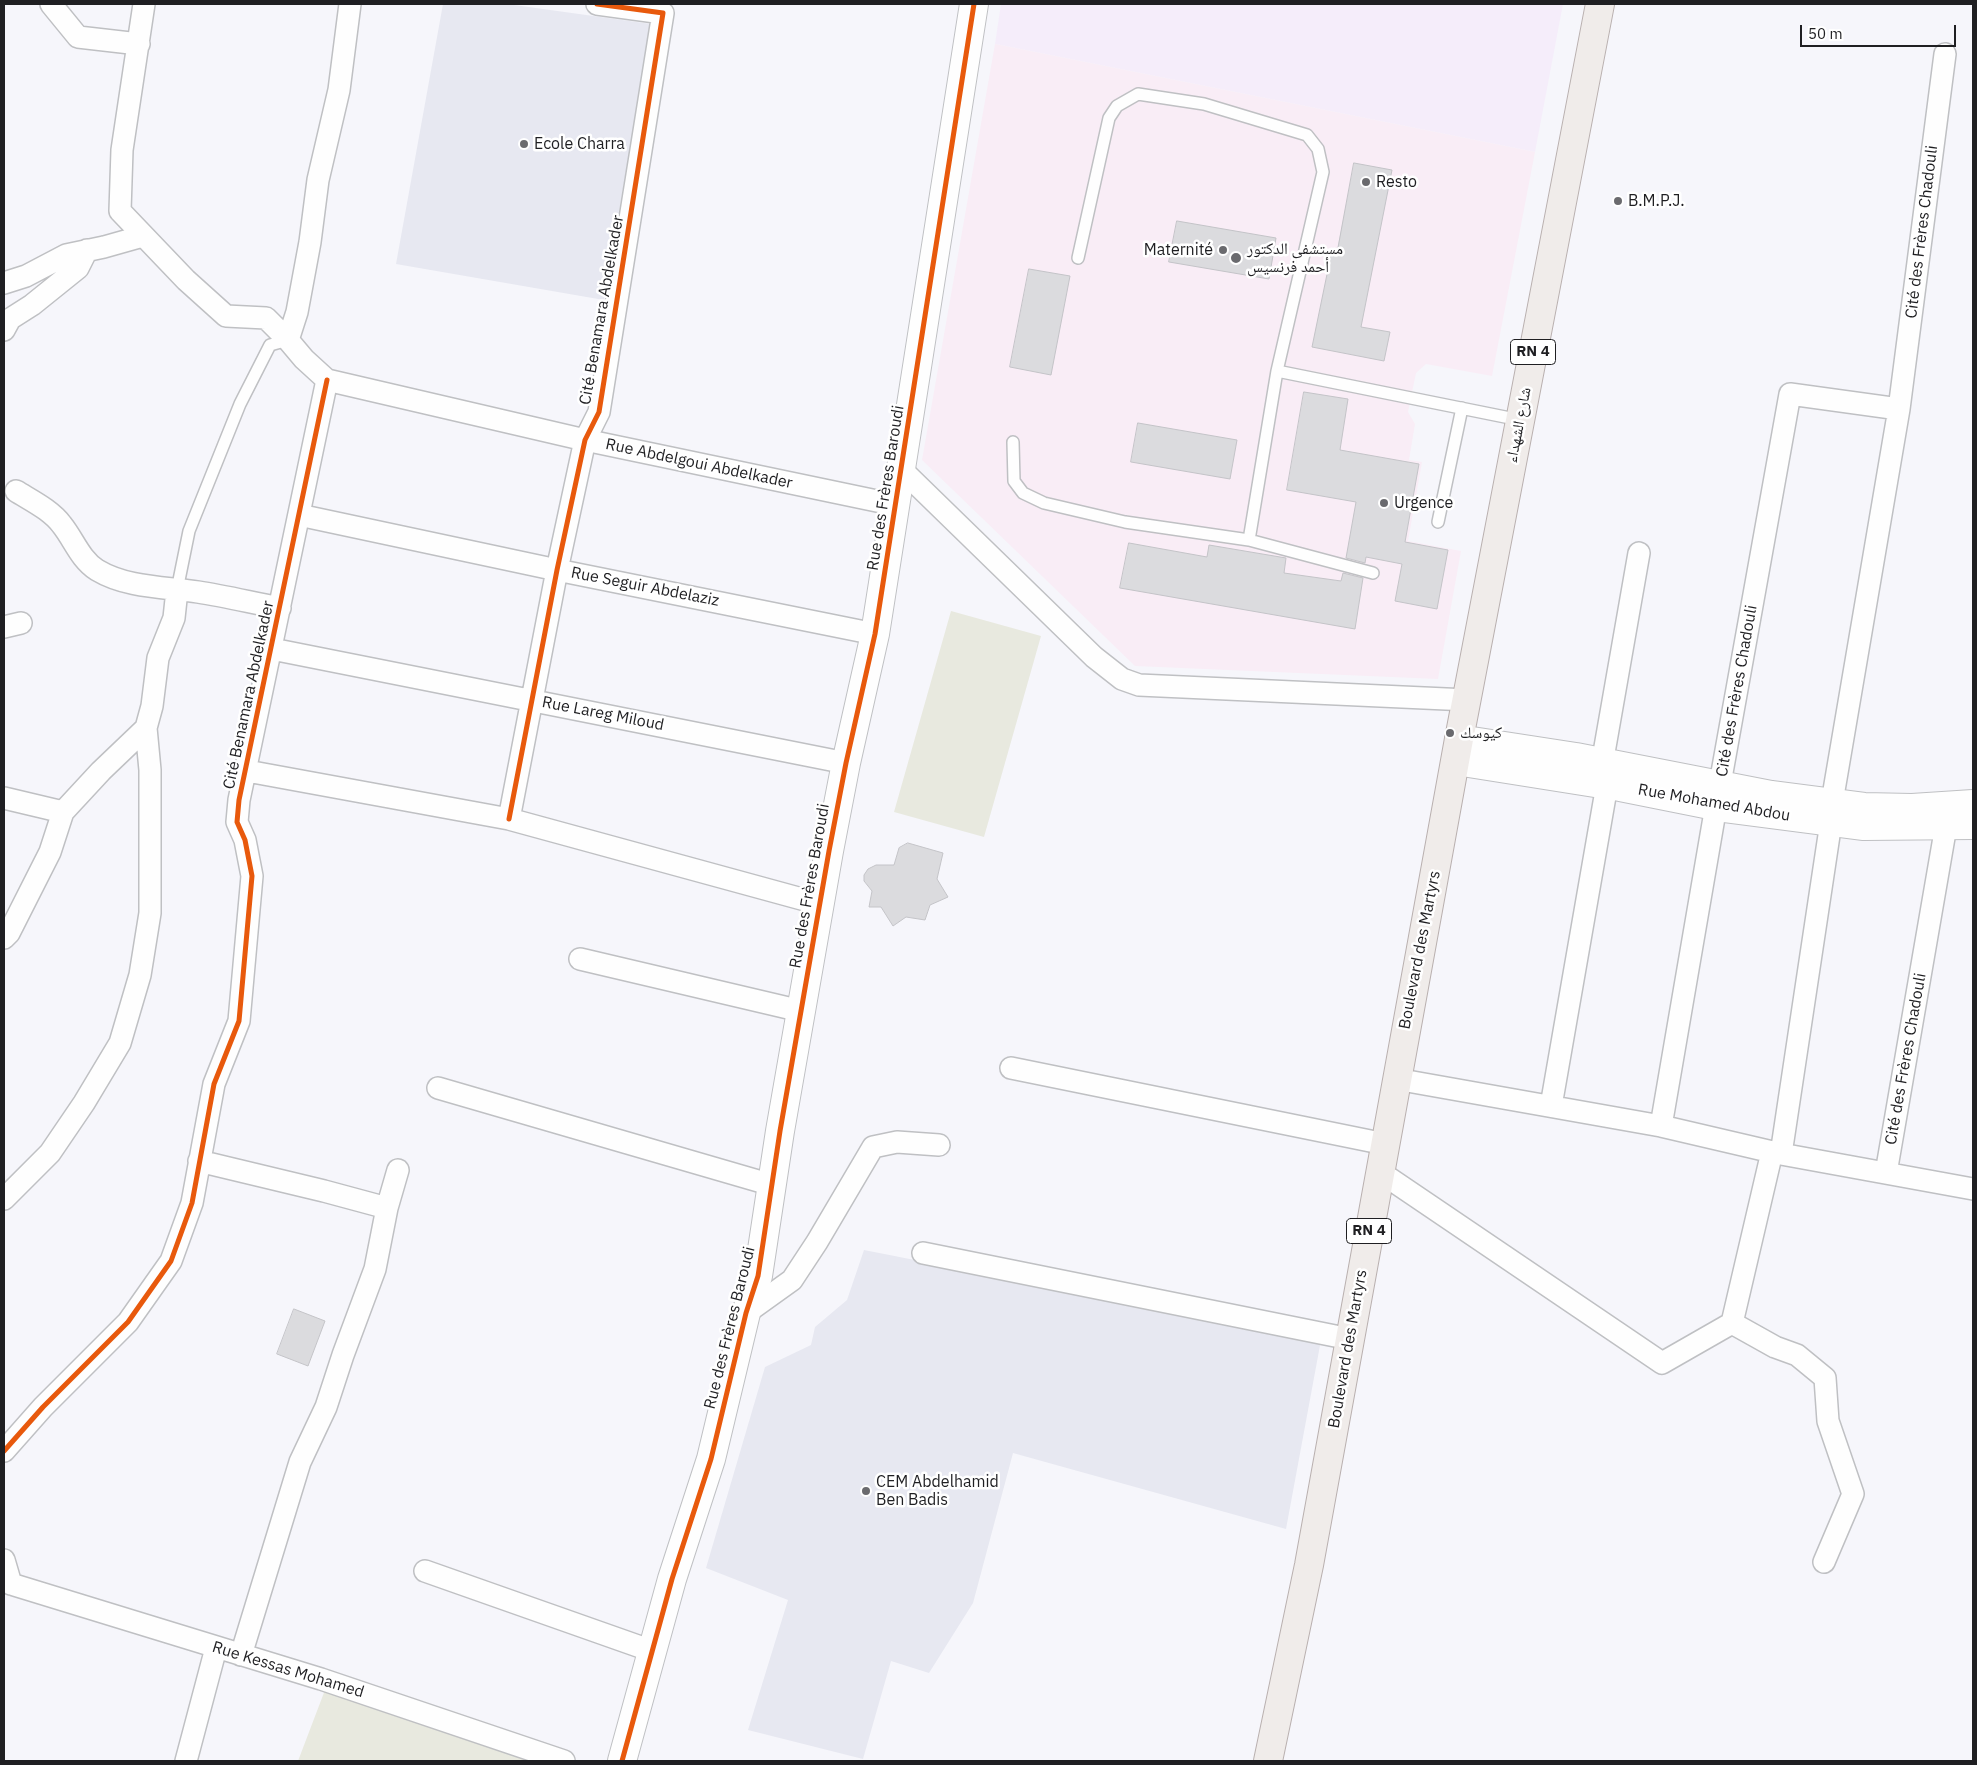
<!DOCTYPE html>
<meta charset="utf-8">
<style>
body{margin:0}
#map{position:relative;width:1977px;height:1765px;overflow:hidden;background:#f6f6fb;font-family:"IBM Plex Sans",sans-serif}
canvas{display:block}
.frame{position:absolute;inset:0;border:5px solid #1f1f22;pointer-events:none}
.scale{position:absolute;left:1800px;top:25px;width:156px;height:22px;box-sizing:border-box;border:2px solid #1f1f22;border-top:0;padding-left:6px;font-size:15px;line-height:18px;white-space:nowrap;color:#1f1f22;-webkit-text-stroke:4px #fff;paint-order:stroke}
</style>
<div id="map">
<canvas width="1977" height="1765"></canvas>
<div class="frame"></div>
<div class="scale">50 m</div>
</div>
<script>
const g = document.querySelector('canvas').getContext('2d');
g.lineJoin = 'round';
function fillPath(path, color) { g.fillStyle = color; g.fill(path, 'evenodd'); }
function stroke(path, color, width, dash) { g.strokeStyle = color; g.lineWidth = width; g.lineCap = dash ? 'butt' : 'round'; g.setLineDash(dash || []); g.stroke(path); }
function write(font, color, halo, rows, align = 'center') {
  g.font = font + ' "IBM Plex Sans","Noto Naskh Arabic",sans-serif'; g.lineWidth = 5; g.setLineDash([]); g.textBaseline = 'middle'; g.strokeStyle = halo; g.fillStyle = color; for (const [text, x, y, turn = 0] of rows) {
    g.save(); g.translate(x, y); g.rotate((+turn || 0) * Math.PI / 180); g.textAlign = isNaN(turn) ? turn : align; if (halo) g.strokeText(text, 0, 0); g.fillText(text, 0, 0); g.restore();
  }
}
fillPath(new Path2D(`
 M443,4H507L651,24L604,300L396,264Z
 M864,1250L1321,1340L1286,1529L1013,1453L973,1603L929,1673L891,1661L863,1759L748,1730L788,1600L706,1568L765,1367L811,1345L815,1327L847,1300Z`), '#e7e8f1');
fillPath(new Path2D(`
 M1001,4H1563L1535,152L995,44Z`), '#f5edfa');
fillPath(new Path2D(`
 M995,44L1535,152L1492,376L1426,364L1416,373L1408,412L1415,424L1409,460L1422,462L1408,541L1461,551L1438,679L1135,666L922,460Z`), '#f9edf6');
fillPath(new Path2D(`
 M951,611L1041,636L984,837L894,812Z
 M325,1690L538,1761H298Z`), '#e8e9df');
const building = new Path2D(`
 M1354,163L1392,170L1361,327L1390,332L1384,361L1312,347L1332,250L1337,251Z
 M1177,221L1276,238L1269,279L1169,262Z
 M1029,269L1070,276L1051,375L1010,367Z
 M1304,392L1348,399L1340,450L1419,464L1405,542L1448,550L1437,609L1395,601L1402,564L1366,557L1365,563L1346,558L1356,502L1287,490Z
 M1138,423L1237,440L1230,479L1131,462Z
 M1129,543L1207,557L1209,545L1286,558L1284,573L1341,581L1343,573L1363,578L1355,629L1120,588Z
 M908,843L943,853L937,879L948,897L930,905L925,920L906,917L893,926L881,907H869L872,891L864,881V875L868,869L876,865H894L899,848Z
 M294,1309L325,1321L308,1366L277,1354Z`);
fillPath(building, '#dbdbde');
stroke(building, '#c4c4c8', 1);
const service = new Path2D(`
 M1078,258L1109,118L1117,106L1138,94L1204,104L1307,135L1318,149L1323,172L1277,371L1249,540
 M1277,371L1520,420
 M1013,442L1014,481L1023,493L1044,503L1125,522L1249,540L1373,573
 M1438,522L1462,408
 M177,590L189,531L240,404L270,345L288,340`);
const minor = new Path2D(`
 M51,4L78,37L139,44
 M144,4L122,150L120,211L186,280L226,316L266,318L288,340
 M350,4L339,90L318,180L310,242L297,312L288,340L304,359L327,380L585,440L896,505
 M4,283L26,276L66,255L104,247L143,236
 M4,330L10,319L32,305L78,268L87,250
 M902,470L1094,657L1122,679L1139,685L1468,700
 M16,491C32,501 51,510 62,525C74,540 80,559 97,570C127,588 165,587 198,592C225,596 253,603 280,608
 M299,515L557,570L875,634
 M4,627L21,623
 M272,649L846,763
 M247,771L509,819L820,904
 M4,798L63,812
 M1832,802L1899,409L1945,54
 M509,819L557,570L585,440L599,412L663,13L597,4
 M4,938L9,933L50,852L63,812L101,771L146,728
 M580,959L801,1011
 M1011,1068L1385,1144
 M1396,1079L1661,1126L1781,1154L1973,1189
 M438,1088L772,1185
 M1551,1106L1607,785L1602,764L1639,553
 M1661,1126L1716,806L1790,394L1899,409
 M1781,1154L1831,822
 M199,1161L324,1191L387,1208
 M1380,1172L1662,1363L1732,1323L1775,1347L1797,1355L1825,1378L1828,1421L1853,1494L1824,1562
 M1886,1173L1946,826
 M4,1199L50,1153L84,1103L120,1043L140,975L150,913V770L146,728L152,706L158,658L174,618L177,590
 M923,1253L1350,1339
 M746,1313L792,1280L817,1242L873,1147L897,1142L939,1145
 M1732,1323L1772,1152
 M4,1451L43,1407L128,1322L171,1261L192,1203L214,1084L239,1021L252,876L245,840L237,822L239,800L327,380
 M4,1560L11,1584
 M425,1571L652,1651
 M11,1584L321,1679L564,1761
 M241,1655L300,1462L326,1407L343,1355L375,1269L387,1208L398,1170
 M186,1761L216,1648`);
const tertiary = new Path2D(`
 M1459,739L1576,757L1771,795L1864,807L1912,808L1973,804
 M1456,761L1620,787L1725,808L1864,826L1973,825
 M622,1761L672,1579L711,1459L746,1313L758,1276L780,1131L829,851L846,763L875,634L974,4`);
const primary = new Path2D(`
 M1268,1761L1309,1565L1459,739L1600,4`);
stroke(service, '#bfc0c3', 14);
stroke(minor, '#bfc0c3', 24);
stroke(tertiary, '#bfc0c3', 30);
stroke(primary, '#b9b0af', 30);
stroke(service, '#fefefe', 11);
stroke(minor, '#fefefe', 21);
stroke(tertiary, '#fefefe', 28);
stroke(primary, '#f0ecea', 28);
stroke(new Path2D(`
 M509,819L557,570L585,440L599,412L663,13L597,4
 M4,1451L43,1407L128,1322L171,1261L192,1203L214,1084L239,1021L252,876L245,840L237,822L239,800L327,380
 M622,1761L672,1579L711,1459L746,1313L758,1276L780,1131L829,851L846,763L875,634L974,4`), '#e8590c', 5);
for (const [x, y, r, color] of [
 [524,144,5,"#6a6a6e"],
 [1366,182,5,"#6a6a6e"],
 [1618,201,5,"#6a6a6e"],
 [1223,250,5,"#6a6a6e"],
 [1236,258,6,"#6a6a6e"],
 [1384,503,5,"#6a6a6e"],
 [1450,733,5,"#6a6a6e"],
 [866,1491,5,"#6a6a6e"]
]) { const dot = new Path2D(); dot.arc(x, y, r, 0, 2 * Math.PI); g.fillStyle = color; g.fill(dot); stroke(dot, '#fff', 2); }
for (const [x, y, w] of [
 [1533,352,45],
 [1369,1231,45]
]) { const box = new Path2D(); box.roundRect(x - w / 2, y - 12.5, w, 25, 4); g.fillStyle = '#fff'; g.fill(box); stroke(box, '#1f1f22', 1); }
write('bold 15px', '#1f1f22', null, [
 ["RN 4",1533,352],
 ["RN 4",1369,1231]
]);
write('16px', '#1f1f22', '#fff', [
 ["Ecole Charra",534,144],
 ["Resto",1376,182],
 ["B.M.P.J.",1628,201],
 ["مستشفى الدكتور",1247,249],
 ["أحمد فرنسيس",1247,267],
 ["Maternité",1213,250,"right"],
 ["Urgence",1394,503],
 ["كيوسك",1460,733],
 ["CEM Abdelhamid",876,1482],
 ["Ben Badis",876,1500]
], 'left');
write('16px', '#1f1f22', '#fff', [
 ["Cité des Frères Chadouli",1922,232,-83],
 ["Cité Benamara Abdelkader",602,310,-80],
 ["شارع الشهداء",1519,425,-79],
 ["Rue Abdelgoui Abdelkader",699,464,12],
 ["Rue des Frères Baroudi",886,488,-81],
 ["Rue Seguir Abdelaziz",645,587,11],
 ["Cité des Frères Chadouli",1737,691,-80],
 ["Cité Benamara Abdelkader",249,695,-78],
 ["Rue Lareg Miloud",603,714,11],
 ["Rue Mohamed Abdou",1714,803,10],
 ["Rue des Frères Baroudi",810,886,-80],
 ["Boulevard des Martyrs",1420,950,-79],
 ["Cité des Frères Chadouli",1906,1059,-80],
 ["Rue des Frères Baroudi",730,1328,-76],
 ["Boulevard des Martyrs",1348,1349,-80],
 ["Rue Kessas Mohamed",288,1670,17]
]);
</script>
